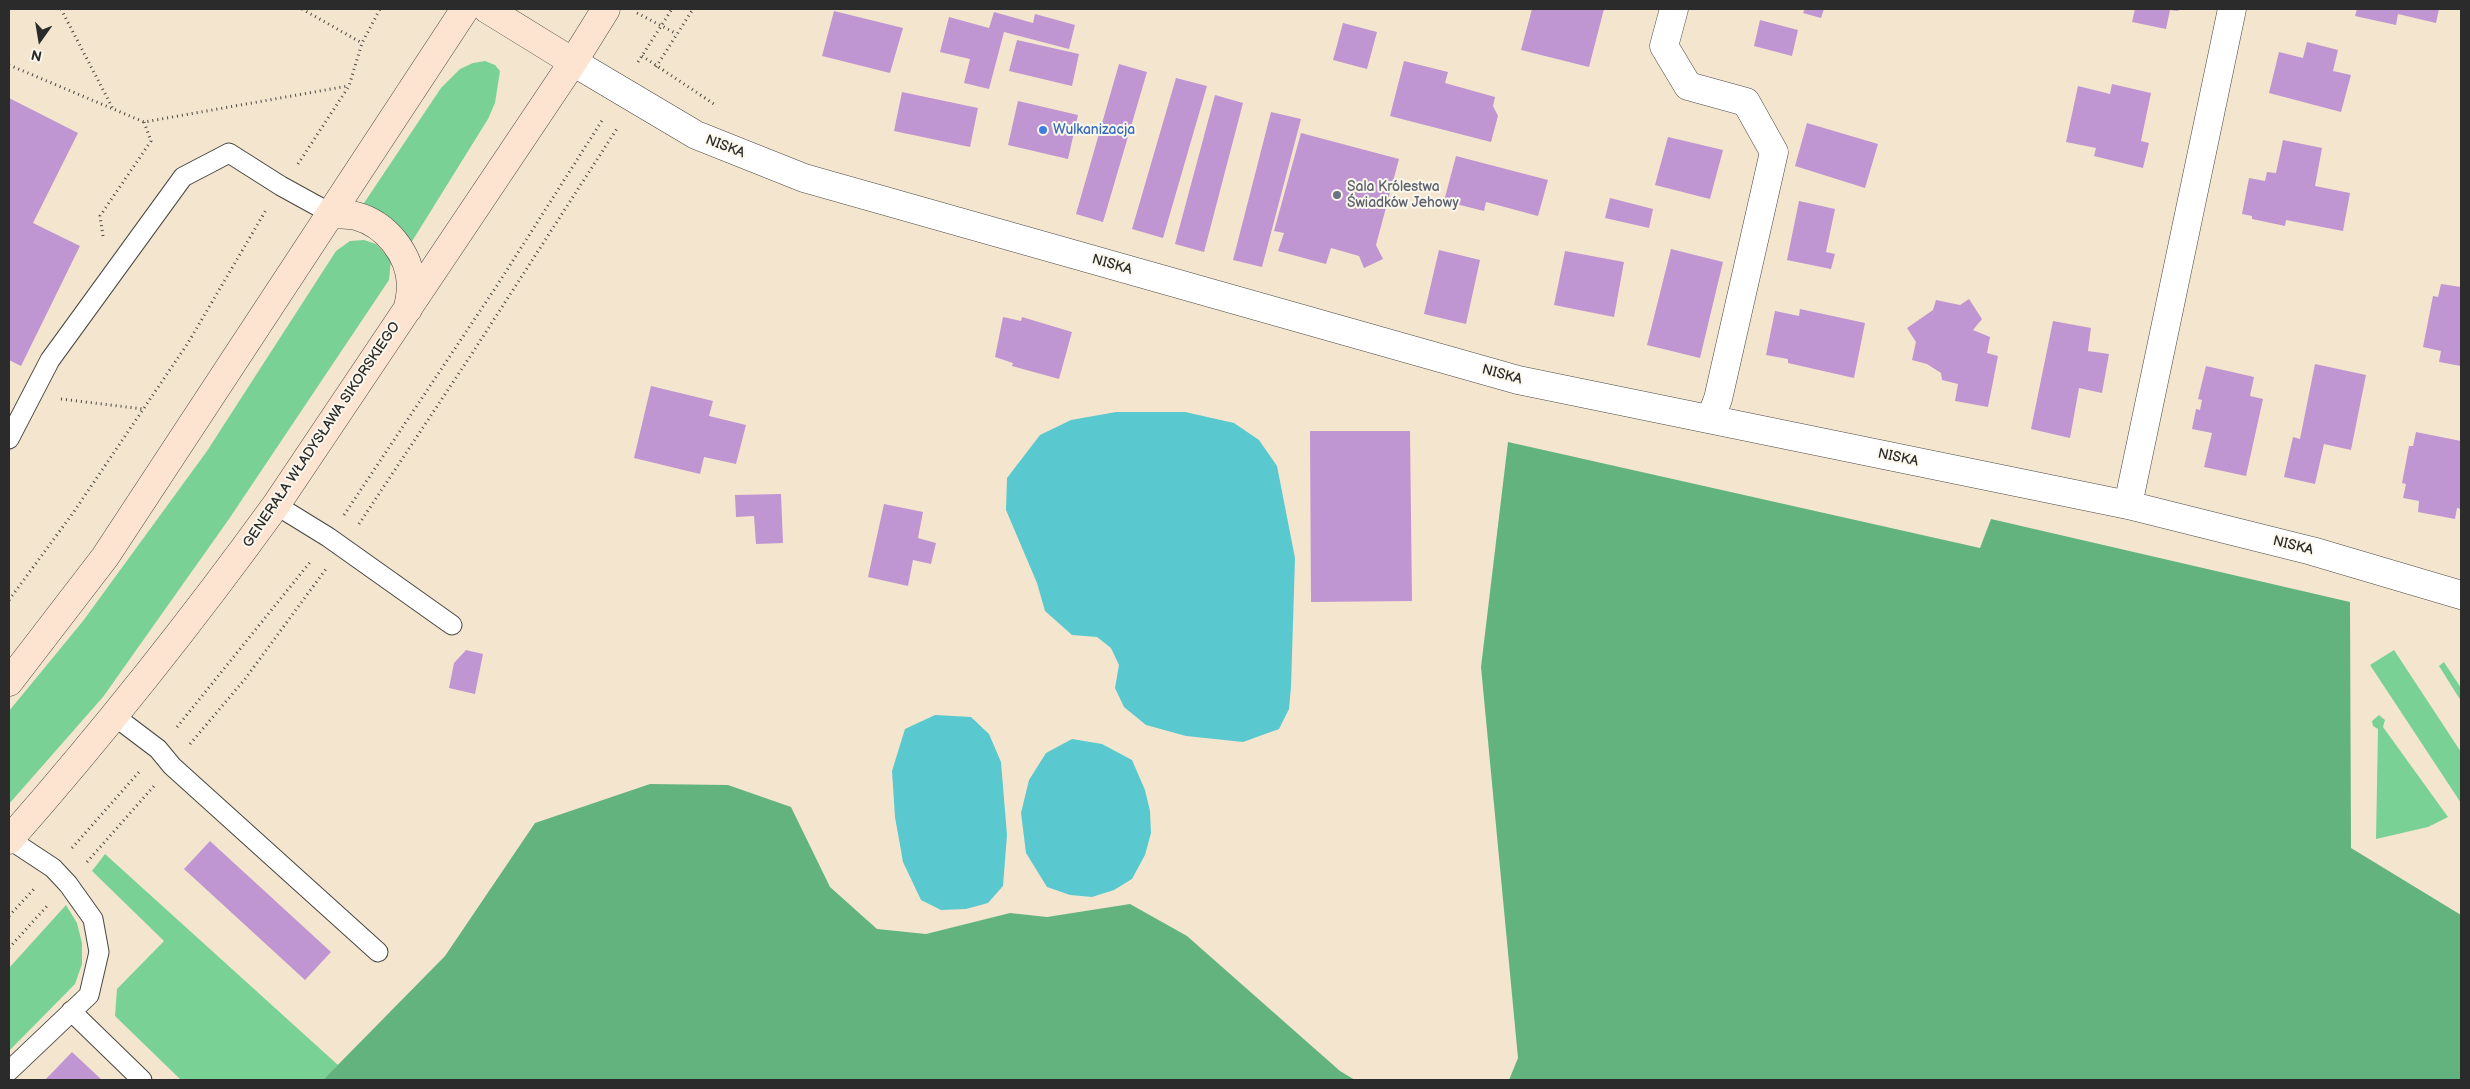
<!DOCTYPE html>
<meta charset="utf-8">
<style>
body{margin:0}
#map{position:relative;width:2470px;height:1089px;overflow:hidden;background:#f4e6ce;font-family:"Balsamiq Sans",sans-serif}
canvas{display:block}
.frame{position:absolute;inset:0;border:10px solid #2b2b2b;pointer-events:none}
.north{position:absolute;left:15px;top:15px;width:50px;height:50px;-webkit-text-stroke:4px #fbf7ec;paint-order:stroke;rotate:193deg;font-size:14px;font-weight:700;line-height:20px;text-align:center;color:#2b2b2b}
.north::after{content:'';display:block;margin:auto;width:18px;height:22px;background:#2b2b2b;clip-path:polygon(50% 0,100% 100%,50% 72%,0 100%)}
</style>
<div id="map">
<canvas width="2470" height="1089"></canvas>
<div class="frame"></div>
<div class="north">N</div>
</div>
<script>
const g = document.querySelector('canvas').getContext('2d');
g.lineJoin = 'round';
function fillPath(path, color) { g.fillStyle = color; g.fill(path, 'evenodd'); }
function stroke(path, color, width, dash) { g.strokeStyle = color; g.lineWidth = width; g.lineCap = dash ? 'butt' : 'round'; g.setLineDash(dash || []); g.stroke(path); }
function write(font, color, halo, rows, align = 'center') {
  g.font = font + ' "Balsamiq Sans",sans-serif'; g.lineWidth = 4; g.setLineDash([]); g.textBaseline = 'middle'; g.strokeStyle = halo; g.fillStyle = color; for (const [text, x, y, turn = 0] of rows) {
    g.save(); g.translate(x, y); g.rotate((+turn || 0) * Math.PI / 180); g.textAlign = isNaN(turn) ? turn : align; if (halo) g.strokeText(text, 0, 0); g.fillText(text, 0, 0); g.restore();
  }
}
fillPath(new Path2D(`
 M485,61L495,65L500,71L495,103L488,119L411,243L362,206L441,88L460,69L473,63Z
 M364,240L376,244L391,260L389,280L229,519L103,697L9,804V711L83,621L207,451L336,251L350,241Z
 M2394,650L2461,752V803L2370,665Z
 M2444,662L2461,688V701L2439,666Z
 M2379,715L2385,720L2383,727L2448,817L2428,827L2376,839L2378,729L2373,726L2372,721Z
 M105,854L338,1065L323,1080H181L115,1016L117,989L164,941L92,871Z
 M66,905L77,923L82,943V964L75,984L9,1051V968Z`), '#7ad196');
fillPath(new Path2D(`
 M1508,442L1980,548L1991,519L2350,602L2351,848L2461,915V1080H1509L1518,1058L1481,667Z
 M650,784L728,785L791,807L830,887L877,929L926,934L1010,913L1047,917L1130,904L1187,936L1340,1071L1355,1080H323L445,956L535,823Z`), '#63b37f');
fillPath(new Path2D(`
 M1116,412H1185L1234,423L1259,440L1277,466L1295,558L1291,687L1289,709L1279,729L1243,742L1186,736L1146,725L1124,707L1115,688L1119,665L1111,648L1097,637L1072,635L1045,611L1037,583L1006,510L1007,478L1040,435L1071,420Z
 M935,715L971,717L989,734L1001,762L1007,835L1003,886L988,903L966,909L941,910L921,900L903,862L895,817L892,771L905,729Z
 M1072,739L1102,744L1132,760L1145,790L1150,811L1151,833L1145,855L1132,879L1114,890L1092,897L1070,895L1047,887L1026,853L1021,813L1029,780L1046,753Z`), '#5ac8cf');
fillPath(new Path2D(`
 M1532,9H1604L1589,67L1521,50Z
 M1805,9H1824L1821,18L1803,13Z
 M2135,9H2179L2178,11L2170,10L2166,29L2132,22Z
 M2357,9H2439L2436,23L2398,14L2396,25L2355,16Z
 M834,11L903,28L890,73L822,56Z
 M994,12L1033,23L1035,14L1075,25L1069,49L1004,32L989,89L964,83L970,59L940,52L949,17L989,28Z
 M1760,20L1798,30L1792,56L1754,46Z
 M1343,23L1377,32L1367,69L1333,60Z
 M1017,40L1079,54L1072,86L1009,71Z
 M2307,42L2338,50L2333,71L2351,75L2341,112L2269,93L2279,52L2303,58Z
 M1404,61L1448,72L1445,83L1495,97L1493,106L1498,116L1491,142L1390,116Z
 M1119,64L1147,72L1103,222L1076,214Z
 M1176,78L1207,86L1163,238L1132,229Z
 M2112,84L2151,93L2141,141L2149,143L2143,168L2094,156L2096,148L2066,142L2078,86L2110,94Z
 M902,92L978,108L970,147L894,131Z
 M1215,95L1243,103L1204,252L1175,244Z
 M9,98L78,133L33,223L80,246L21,366L9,360Z
 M1018,101L1078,115L1068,159L1008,145Z
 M1271,112L1301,119L1262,267L1233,260Z
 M1807,123L1878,144L1865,188L1795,166Z
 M1301,133L1399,159L1376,245L1383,259L1364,268L1359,256L1331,248L1326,264L1278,251L1284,233L1274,231Z
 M1668,137L1723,150L1710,199L1655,185Z
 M2283,140L2322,148L2315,186L2350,193L2343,231L2286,220L2285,226L2252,219V216L2242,214L2249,178L2265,181L2267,172L2276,173Z
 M1456,156L1548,180L1538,216L1486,202L1484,211L1444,201Z
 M1610,198L1653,209L1649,228L1605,218Z
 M1799,201L1835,209L1826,252L1835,254L1831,269L1787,260Z
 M1671,249L1723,262L1700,358L1647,345Z
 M1439,250L1480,260L1466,324L1424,314Z
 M1565,251L1624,262L1614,317L1554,305Z
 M2441,284L2461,287V366L2439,362L2441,351L2423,347L2433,296L2438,297Z
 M1969,299L1982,319L1973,330L1990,337L1987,353L1998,356L1988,407L1955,401L1958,384L1942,380L1941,373L1927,364L1912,360L1916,342L1907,328L1933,310L1936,300L1960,305Z
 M1800,309L1865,323L1854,378L1788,363V359L1766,355L1775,311L1799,316Z
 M1003,317L1021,321L1022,317L1072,332L1059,379L1012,366L1013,363L995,357Z
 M2053,321L2091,328L2088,351L2109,354L2102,393L2079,388L2070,438L2031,429Z
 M2315,364L2366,375L2351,450L2324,444L2315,484L2284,477L2293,437L2300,439Z
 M2206,366L2254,377L2250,396L2263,399L2246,476L2204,467L2212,433L2192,429L2196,409L2200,410L2202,400L2198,399Z
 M651,386L713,401L709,416L746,425L736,464L704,457L700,474L634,458Z
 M1310,431H1410L1412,601L1311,602Z
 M2416,432L2461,441V509L2457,508L2455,519L2418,512L2419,501L2403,498L2406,484L2402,483L2409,446H2413Z
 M781,494L783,543L756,544L754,516L736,517L735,495Z
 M884,504L923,512L918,538L936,543L931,564L913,560L908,586L868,577Z
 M466,650L483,654L475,694L449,688L454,663Z
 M210,841L331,952L305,980L184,869Z
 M72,1052L102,1080H45Z`), '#bf96d1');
const lane = new Path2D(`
 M9,439L50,360L183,177L229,153L281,186L332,214
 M276,505L328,537L452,625
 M113,715L158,749L172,766L378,952
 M71,1011L142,1080
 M9,1071L89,995L99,952L93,919L68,884L53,868L9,839`);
const street = new Path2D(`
 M1674,9L1664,46L1688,86L1746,102L1774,152L1718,399L1710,419
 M573,62L696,135L804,178L1518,380L2128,505L2312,551L2461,595
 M2128,505L2232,9`);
const secondary = new Path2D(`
 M487,9L573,62
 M332,214C340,215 348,214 356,216C386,224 410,254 411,285C411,293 409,301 408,309
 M9,682L105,557L465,9
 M9,840C103,733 192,621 276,505L573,62L606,9`);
stroke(lane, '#494743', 21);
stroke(street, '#494743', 29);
stroke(secondary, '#494743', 29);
stroke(new Path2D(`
 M61,9L113,109
 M302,9L362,43
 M637,13L677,34
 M642,56L714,104
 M638,62L672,9
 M9,65L144,122L348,86
 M656,67L693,9
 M298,164L349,86L362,43L380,9
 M103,236L100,216L151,141L144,122
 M61,399L143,409
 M344,515L498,284L603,119
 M359,524L473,352L618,127
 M9,600L73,513L188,343L266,210
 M177,727L311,561
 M190,744L245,679L326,569
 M72,848L139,772
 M87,862L154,786
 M9,916L34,889
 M9,948L47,906`), '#494743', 3, [1, 4]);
stroke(lane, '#fff', 19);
stroke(street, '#fff', 28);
stroke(secondary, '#fde4d0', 28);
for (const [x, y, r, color] of [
 [1043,130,5,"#3f7fe0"],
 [1337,195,5,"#6b7280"]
]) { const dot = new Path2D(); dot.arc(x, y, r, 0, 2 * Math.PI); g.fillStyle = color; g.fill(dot); stroke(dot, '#fbf7ec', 2); }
write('14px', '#366cbe', '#fbf7ec', [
 ["Wulkanizacja",1053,130]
], 'left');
write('14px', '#2b2b2b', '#fbf7ec', [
 ["NISKA",725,147,21],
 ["NISKA",1112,265,16],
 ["NISKA",1502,375,15],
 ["GENERAŁA WŁADYSŁAWA SIKORSKIEGO",322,435,-56],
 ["NISKA",1898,458,12],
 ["NISKA",2293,546,14]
]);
write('14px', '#5b616d', '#fbf7ec', [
 ["Sala Królestwa",1347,187],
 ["Świadków Jehowy",1347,203]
], 'left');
</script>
